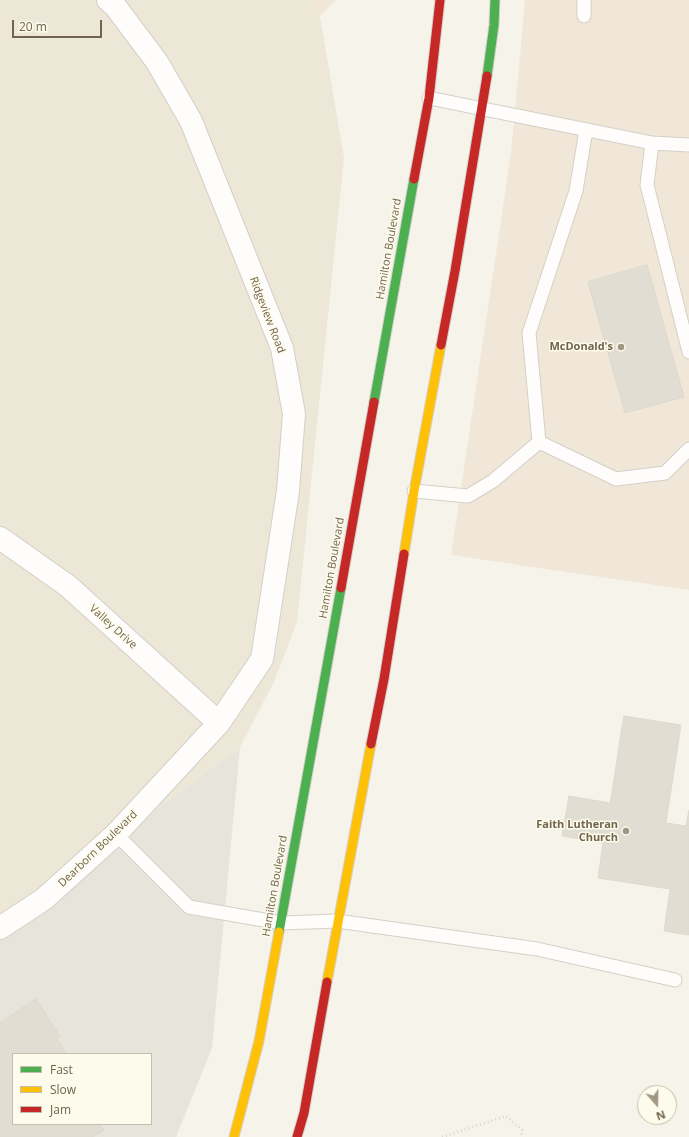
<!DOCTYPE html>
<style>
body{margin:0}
#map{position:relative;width:689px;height:1137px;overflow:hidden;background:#f6f4ea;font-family:"Open Sans",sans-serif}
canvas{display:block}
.legend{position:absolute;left:12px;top:1053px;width:140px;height:72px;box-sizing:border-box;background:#fdfbeb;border:1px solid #c5beac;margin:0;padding:5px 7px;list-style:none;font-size:12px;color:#71634d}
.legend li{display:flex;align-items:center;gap:8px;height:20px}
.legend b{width:20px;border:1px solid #c5beac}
.north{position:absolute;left:637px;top:1085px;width:40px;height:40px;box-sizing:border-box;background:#fdfbeb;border:1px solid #c5beac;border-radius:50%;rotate:160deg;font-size:11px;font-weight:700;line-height:16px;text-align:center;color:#71634d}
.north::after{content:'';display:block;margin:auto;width:14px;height:18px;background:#a09684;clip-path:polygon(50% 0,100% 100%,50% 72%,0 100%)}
.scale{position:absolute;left:12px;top:20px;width:90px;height:18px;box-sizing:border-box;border:2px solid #71634d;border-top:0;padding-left:5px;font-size:12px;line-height:14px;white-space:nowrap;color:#71634d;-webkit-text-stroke:3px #fdfbeb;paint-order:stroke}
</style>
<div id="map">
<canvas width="689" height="1137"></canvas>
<ul class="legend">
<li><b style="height:5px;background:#4caf50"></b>Fast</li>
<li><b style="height:5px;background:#ffc107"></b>Slow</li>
<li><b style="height:5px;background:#c62828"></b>Jam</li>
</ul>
<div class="north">N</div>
<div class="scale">20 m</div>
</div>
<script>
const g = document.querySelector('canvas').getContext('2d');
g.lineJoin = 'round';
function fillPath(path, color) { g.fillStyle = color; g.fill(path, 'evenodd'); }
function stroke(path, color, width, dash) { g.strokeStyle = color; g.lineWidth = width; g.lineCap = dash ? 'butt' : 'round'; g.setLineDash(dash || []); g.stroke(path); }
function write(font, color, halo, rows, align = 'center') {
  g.font = font + ' "Open Sans",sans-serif'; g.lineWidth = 3; g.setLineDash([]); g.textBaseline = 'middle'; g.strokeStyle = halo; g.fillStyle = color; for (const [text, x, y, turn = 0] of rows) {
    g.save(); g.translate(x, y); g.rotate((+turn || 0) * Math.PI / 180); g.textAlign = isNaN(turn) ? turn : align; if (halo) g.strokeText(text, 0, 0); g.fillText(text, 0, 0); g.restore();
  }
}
fillPath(new Path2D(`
 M0,0H308L320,16L344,158L297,622L274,682L240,747L0,926Z`), '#ede7d7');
fillPath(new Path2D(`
 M308,0H336L320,16Z
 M525,0H689V590L451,555L511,153Z`), '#f0e7d8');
fillPath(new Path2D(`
 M240,747L212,1048L176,1137H0V926ZM13,1054H151V1124H13Z`), '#e7e5db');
const building = new Path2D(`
 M647,265L684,397L625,413L588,282Z
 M624,716L681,725L666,823L686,826L689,810V935L664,931L670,889L598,878L603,843L562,836L569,796L610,803Z
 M36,999L60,1036L56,1038L67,1054H13V1124H100L104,1130L93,1137H0V1023Z`);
fillPath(building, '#e1ddd2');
stroke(building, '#ded9cd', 1);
const lane = new Path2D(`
 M584,16V0
 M429,98L652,143L689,145
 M586,130L576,191L529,333L539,442L616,479L665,473L689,449
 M652,143L647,185L689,352
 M414,491L468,496L493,481L539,442
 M116,834L189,907L281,923L337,921L537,949L675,980`);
const street = new Path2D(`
 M0,538L68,586L219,723
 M0,928L44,899L116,834L219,723L262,659L288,491L294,414L282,348L191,121L157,62L115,6L108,0`);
const fast = new Path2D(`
 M487,76L494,25L495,0
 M374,402L414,179
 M279,932L341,588`);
const slow = new Path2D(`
 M404,554L414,491L441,345
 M327,982L371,744
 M234,1137L259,1041L279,932`);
const jam = new Path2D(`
 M414,179L429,98L440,0
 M441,345L455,271L487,76
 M341,588L374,402
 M371,744L384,679L404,554
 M297,1137L304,1113L327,982`);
stroke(lane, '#d4d0c7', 15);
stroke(street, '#d4d0c7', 24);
stroke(fast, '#d4d0c7', 11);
stroke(slow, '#d4d0c7', 11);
stroke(jam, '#d4d0c7', 11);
stroke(new Path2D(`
 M442,1137L506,1116L522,1130L521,1137`), '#d9d4ce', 2.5, [1, 3]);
stroke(lane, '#fefdfc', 13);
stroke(street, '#fefdfc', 22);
stroke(fast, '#4caf50', 9);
stroke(slow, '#ffc107', 9);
stroke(jam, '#c62828', 9);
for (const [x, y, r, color] of [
 [621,347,4,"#a09684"],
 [626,831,4,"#a09684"]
]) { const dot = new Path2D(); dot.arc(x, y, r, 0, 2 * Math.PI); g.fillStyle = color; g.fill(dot); stroke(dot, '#fdfbeb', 1.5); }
write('11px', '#71634d', '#fdfbeb', [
 ["Hamilton Boulevard",389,249,-80],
 ["Ridgeview Road",267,315,69],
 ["Hamilton Boulevard",332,568,-80],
 ["Valley Drive",113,627,42],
 ["Dearborn Boulevard",98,849,-44],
 ["Hamilton Boulevard",275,886,-80]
]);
write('bold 11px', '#71634d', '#fdfbeb', [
 ["McDonald's",613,347],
 ["Faith Lutheran",618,825],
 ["Church",618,838]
], 'right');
</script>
